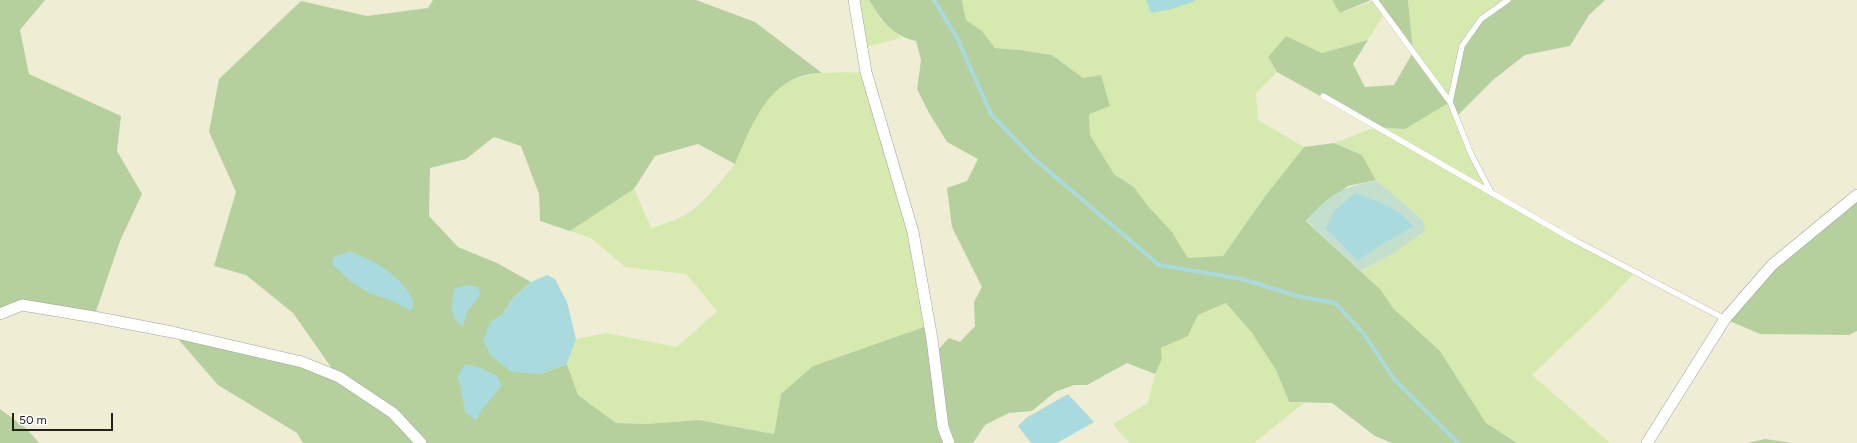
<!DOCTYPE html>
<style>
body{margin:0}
#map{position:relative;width:1857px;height:443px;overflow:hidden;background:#f1ede8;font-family:Figtree,sans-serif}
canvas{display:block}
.scale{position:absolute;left:12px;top:413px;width:101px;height:18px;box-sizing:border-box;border:2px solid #212121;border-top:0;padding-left:5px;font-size:12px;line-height:14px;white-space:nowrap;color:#212121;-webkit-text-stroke:3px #fff;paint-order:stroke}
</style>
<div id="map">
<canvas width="1857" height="443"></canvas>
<div class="scale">50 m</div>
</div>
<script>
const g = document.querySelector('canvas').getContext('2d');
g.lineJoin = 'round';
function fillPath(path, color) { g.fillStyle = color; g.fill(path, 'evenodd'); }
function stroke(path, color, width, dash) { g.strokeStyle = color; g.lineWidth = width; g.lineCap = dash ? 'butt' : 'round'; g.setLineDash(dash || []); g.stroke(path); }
fillPath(new Path2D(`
 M45,0H433L428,8L367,16L301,1L219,79L209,132L236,192L215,266L246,275L293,313L339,377L218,385L297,433L303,443H39L27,429L0,409V314L120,241L142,195L117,151L121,116L29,74L20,30Z
 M696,0H854L862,48L902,38L916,41L921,60L917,89L947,142L979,158L967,181L952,227L983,287L974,302L975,326L960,342L934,355L866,72L822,73L755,22Z
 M1605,0H1857V195L1760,334L1849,335L1857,331V443H1793L1765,439L1748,443H1610L1531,375L1600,310L1492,194L1456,117L1493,80L1525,55L1570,46L1589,15Z
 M1385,13L1413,52L1394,85L1365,87L1353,64Z
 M1277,72L1323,96L1376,127L1334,143L1304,147L1258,120L1256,93Z
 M494,137L521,146L539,194L540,221L591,238L625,267L686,274L717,311L677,347L606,333L576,339L567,302L547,276L531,282L497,263L458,247L429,216L430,168L466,159Z
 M698,144L735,164L713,189L686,215L650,228L634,189L655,156Z
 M1127,363L1155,374L1148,403L1113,424L1129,443H973L985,425L1009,413L1032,411L1055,392L1074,385H1087Z
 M1304,403H1332L1375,436L1392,443H1254Z`), '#efedd4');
fillPath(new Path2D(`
 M854,0H869L881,20L902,38L862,48Z
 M962,0H1332L1341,13L1375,0L1385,13L1368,40L1322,53L1286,36L1268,57L1277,72L1256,93L1258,120L1304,147L1266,195L1223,257L1188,258L1172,232L1148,206L1134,187L1114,174L1090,135L1089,114L1083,78L1052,55L1020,50L995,48L982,31L966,20Z
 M1408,0H1508L1450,102L1492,194L1635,272L1600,310L1532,375L1610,443H1517L1486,423L1440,351L1393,308L1381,290L1360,271L1392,254L1423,220L1376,180L1362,155L1334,143L1376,127L1413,52Z
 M866,72L913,232L930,325L781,394L774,434L699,420L645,424L616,423L578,395L567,364L576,339L606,333L677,347L717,311L686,274L625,267L591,238L570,231L634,189L651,228C662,224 674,221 685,215C696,210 730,173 735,162C750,134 759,95 791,81C814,70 841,73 866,72Z
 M1226,303L1252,333L1276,370L1289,402L1304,403L1254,443H1129L1113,424L1148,403L1155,374L1162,359L1161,348L1188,336L1198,315Z`), '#d6eaaf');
fillPath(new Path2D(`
 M0,0H45L20,30L29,74L121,116L117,151L142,194L120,241L94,317L22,305L0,314Z
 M433,0H696L755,22L822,73C769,74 753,123 735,164L698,144L655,156L634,189L570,231L540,221L539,194L521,146L494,137L466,159L430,168L429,216L458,247L497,263L531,282L512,299L503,314L490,323L540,374L567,364L578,395L616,423L645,424L699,420L774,434L781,394L813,366L930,325L934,354L949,338L960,342L975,326L974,302L982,287L952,227L947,188L967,181L978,159L947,142L929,113L917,89L921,60L916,41C892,36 881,20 869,0H962L966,20L982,31L995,48L1020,50L1052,55L1083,78L1101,75L1110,106L1089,114L1090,135L1114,174L1134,187L1148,206L1172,232L1188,258L1223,256L1266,195L1304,147L1334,143L1362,155L1376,180L1348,186L1306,221L1381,290L1393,308L1440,351L1486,423L1517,443H1392L1375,436L1332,403L1289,402L1276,370L1252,333L1226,303L1198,315L1188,336L1161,348L1162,359L1155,374L1127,363L1087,385H1074L1055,392L1032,411L1009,413L985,425L973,443H303L297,433L218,385L172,332L338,377L293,313L246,275L214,266L236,192L209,132L219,79L301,1L367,16L428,8Z
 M1332,0H1371L1340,13Z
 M1375,0H1408L1413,52L1450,101L1462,46L1481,19L1508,0H1605L1589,15L1570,46L1525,55L1493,80L1456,117L1450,102L1405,129L1376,127L1277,72L1268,57L1286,36L1322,53L1368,40L1353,64L1365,87L1394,85L1413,52Z
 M1857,195V331L1849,335L1760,334L1725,319L1773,265Z
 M0,409L27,429L39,443H0Z
 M1765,439L1793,443H1748Z`), '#b5d09d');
fillPath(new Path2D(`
 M1376,180L1423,220L1425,231L1392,254L1360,271L1306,220C1331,194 1340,188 1376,180Z`), '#c5dfcf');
fillPath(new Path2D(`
 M1146,0H1195V1L1172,9L1151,13Z
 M1355,193C1375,201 1401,208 1413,227L1382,244L1358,261L1326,228L1334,211Z
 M349,251C375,261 403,276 414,303L411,311L388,299L369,293L350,281L332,264L333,258Z
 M547,275L555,279L567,302L576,339L567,364L540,374L512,372L491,356L483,341L490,323L503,314L512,299L531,282Z
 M468,285L478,287L480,295L467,312L463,327C448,315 452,305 454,289Z
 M465,364L481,368L497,376L502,385C493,398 481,407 476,421L465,412L460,383L457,378Z
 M1068,394L1094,422L1057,443H1031L1018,426L1026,418Z`), '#a9dbde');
stroke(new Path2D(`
 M934,0L957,38L991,114L1032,157L1159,265L1242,279L1297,296L1335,303L1364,334L1394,379L1458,443`), '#a9dbde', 4);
const service = new Path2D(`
 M1375,0L1450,102L1471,154L1492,194
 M1323,96L1572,239L1725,319
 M1450,102L1462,46L1481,19L1508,0`);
const minor = new Path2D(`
 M854,0L866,72L913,232L932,339L943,427L949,443
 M0,314L22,305L94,317L172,332L302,362L339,377L393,413L421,443
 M1647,443L1725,319L1772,265L1857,195`);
stroke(service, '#a2a2a2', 6);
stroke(minor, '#a2a2a2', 12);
stroke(service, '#fff', 5.5);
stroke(minor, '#fff', 11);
</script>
